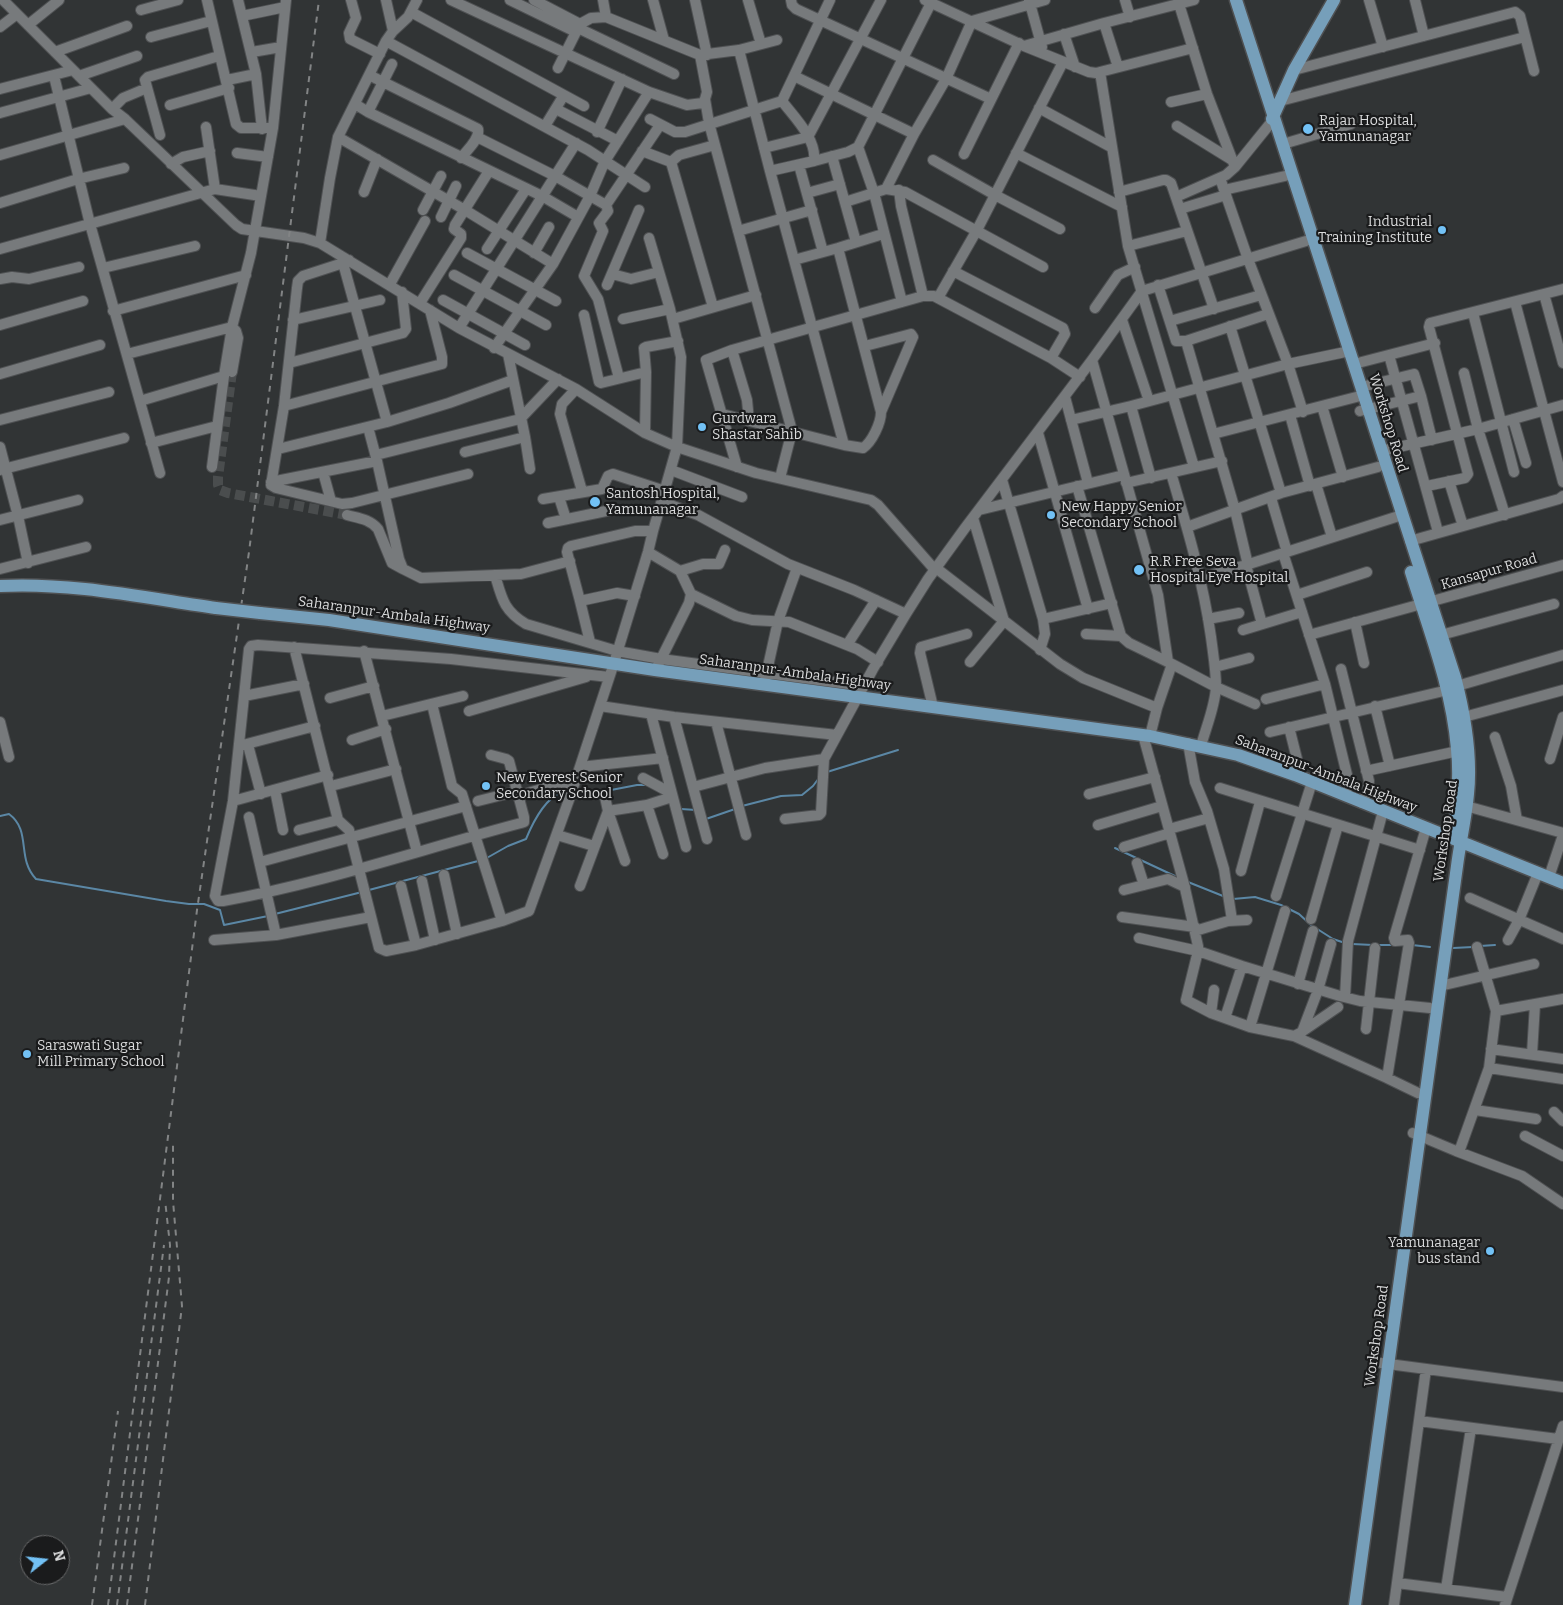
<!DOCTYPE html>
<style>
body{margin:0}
#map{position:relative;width:1563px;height:1605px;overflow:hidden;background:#313435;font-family:Bitter,serif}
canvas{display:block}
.north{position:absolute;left:20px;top:1535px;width:50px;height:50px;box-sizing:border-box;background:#1a1b1c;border:1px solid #676869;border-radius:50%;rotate:74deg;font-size:14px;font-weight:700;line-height:20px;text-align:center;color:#dbdcdd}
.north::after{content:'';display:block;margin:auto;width:18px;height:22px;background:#72c1f5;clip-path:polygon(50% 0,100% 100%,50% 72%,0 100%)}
</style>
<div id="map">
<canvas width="1563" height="1605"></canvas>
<div class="north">N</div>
</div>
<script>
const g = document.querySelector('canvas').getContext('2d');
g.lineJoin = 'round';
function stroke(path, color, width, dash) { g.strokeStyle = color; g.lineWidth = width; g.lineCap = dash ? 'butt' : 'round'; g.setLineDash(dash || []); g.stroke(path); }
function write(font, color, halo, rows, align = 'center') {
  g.font = font + ' Bitter,serif'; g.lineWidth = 4.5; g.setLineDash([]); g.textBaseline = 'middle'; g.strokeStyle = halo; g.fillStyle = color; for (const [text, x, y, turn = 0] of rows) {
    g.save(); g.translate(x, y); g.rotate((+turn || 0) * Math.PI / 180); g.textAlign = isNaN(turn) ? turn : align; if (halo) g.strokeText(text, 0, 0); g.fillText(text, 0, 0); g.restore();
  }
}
stroke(new Path2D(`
 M827,772L898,750
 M575,795L580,796L637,785H647
 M742,806L781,796L802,795L813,786L819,778
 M681,809L696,810
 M0,816L9,814C32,831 16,858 36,879L166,901L189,904H204L220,910L224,925L268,916
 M705,818L706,819L735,809
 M1115,848L1177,877
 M485,859L508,846L526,839C533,822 544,800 561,792L565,794
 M1188,882L1223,896
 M369,890L478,861
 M1233,899L1255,897L1281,905L1299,914L1311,925L1333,939L1345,943
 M275,914L362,892
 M1352,944L1373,945
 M1377,945H1393
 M1412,945L1430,947
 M1480,946L1495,945
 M1453,948L1473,947`), '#5b87a5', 2);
stroke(new Path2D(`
 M232,372L218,477V485L220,490L228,493L347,515`), '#4a4d4e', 10, [10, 5]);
const minor = new Path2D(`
 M3,0L112,109L125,119L236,225L242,229L304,238L320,243L459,328L576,389L645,433L677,447L756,473L871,500L878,505L935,570
 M207,0L236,124L241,128H273
 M238,0L256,74L262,129
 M351,0L356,18L349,33L350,39L380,54
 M386,0L393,31
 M451,0L649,92L687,105L703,103L705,99
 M510,0L576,32
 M534,0L580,24
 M603,0L606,17
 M653,0L664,40
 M695,0L707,55
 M748,0L761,44
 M791,0L792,5L796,9L991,99
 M925,0L1024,46L1089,72L1096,73L1193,48
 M1029,0L1042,47
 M1125,0L1130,17
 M1369,0L1383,47
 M1415,0L1424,36
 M1179,4L1207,94L1235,167
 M141,10L178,0
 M411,12L584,106
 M242,16L285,7
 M1104,23L1118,67
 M28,25L59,0
 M0,27L17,14
 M578,28L674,74
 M1064,34L1075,67
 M151,37L211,21
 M386,41L588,150L645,187
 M1024,46L1104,23L1194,0
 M739,50L770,171L844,445
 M55,52L127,26
 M252,52L281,47
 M700,55L707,92L705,99L709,123L792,431L780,478
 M558,68L580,24L591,18L606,17L700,55L739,50L777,40
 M1294,70L1515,12L1520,16L1534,71
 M1100,72L1128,246L1194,467
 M369,75L478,129C480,139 467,150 461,158
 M54,76L90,224L160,473
 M79,76L137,56
 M794,76L914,134
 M227,80L256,74
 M0,89L73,70
 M1280,101L1525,37
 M1171,102L1207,94
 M355,104L368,112L542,196L578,217
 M170,105L229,88
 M1039,108L1111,147
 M112,109L123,98L147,88
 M556,109L618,141
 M368,112L392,64
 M0,113L91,88
 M650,119L675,132H685L782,101L830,0
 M545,126L564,95
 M1177,126L1232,160
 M206,127L215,189
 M597,132L622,79
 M160,135L145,80L148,77L219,56
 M338,137L465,210L553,264
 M477,137L555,176L606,205L608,211L599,223L603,231L584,276L598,299L619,378
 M1283,144L1351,124
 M858,147L931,3L930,0
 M764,148L808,137L881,0
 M642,151L671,162
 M237,153L268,157
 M1016,153L1122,207
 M964,154L1019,43
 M0,155L125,119
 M832,156L856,242
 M933,160L995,195L1060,229
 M814,161L848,152L858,147L874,193L902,302
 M171,164L183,157L210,151
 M799,165L823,252
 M770,171L814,161C817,139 794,117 782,101
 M1220,178L1248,259L1288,364L1303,412
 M886,189L914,134L946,79L972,21L1045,0
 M899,190L901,206L923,296
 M1224,190L1285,176
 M364,192L377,159
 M1119,192L1163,180H1166L1171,183L1214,309
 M807,193L840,184
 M1176,197L1226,175L1235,167L1269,125
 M845,202L886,189L905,192L1043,267
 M0,203L78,179L124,168
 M606,205L660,125
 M1180,209L1226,195
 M423,210L441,176
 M441,217L456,186
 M738,231L812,210
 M320,243L330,178L338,137L386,41L393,31L408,17L417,0
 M1128,246L1187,231
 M838,248L881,412
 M0,249L215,189L261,196
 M487,249L526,189
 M467,253L556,301
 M534,253L549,227
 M349,260L343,263L387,422
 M794,260L838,248L883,234
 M343,263L303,276L298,281L297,288L284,406L271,485L276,488L342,504L352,503L468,474
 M103,268L195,246
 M953,271L1063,328L1065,334L1051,358
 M612,274L631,279L659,272
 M454,275L546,325
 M0,279L12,277L29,279L79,267
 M390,284L425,221
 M607,285L639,210
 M1158,285L1176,341H1186L1268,314
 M1544,294L1563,363
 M938,298L977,230L1063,62
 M443,300L525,345
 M1515,302L1563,482
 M420,303L461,238V234L454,229L455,225L489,171
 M713,307L671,162L679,155L715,145
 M1095,308L1118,275L1135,267
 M113,311L246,275
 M1473,313L1514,472
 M584,315L599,382L601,383L646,372
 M623,319L670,309
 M673,319L756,295
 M293,320L380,300
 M1122,320L1149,401
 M1170,321L1261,295
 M0,325L83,301
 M1230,326L1281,493
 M459,328L576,143
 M1186,341L1235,510L1248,565
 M494,348L553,264L590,196L605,161L649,92
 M732,350L747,400L749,421
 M127,354L232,327L236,331L238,338L232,372
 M508,354L525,437L530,469
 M1389,355L1438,532
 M1092,360L1158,595L1168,662L1172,664L1157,708L1150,736
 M289,363L403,333L406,329L402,292
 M1354,364L1435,343
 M1464,373L1478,429L1505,515
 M0,374L100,345
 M1361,387L1414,374L1421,396
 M576,389L562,404L560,414L582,491
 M1065,397L1088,483
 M140,401L224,376
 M284,406L442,364V357L430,310
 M1131,406L1151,478
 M1322,406L1343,477
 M1360,411L1421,396L1432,440
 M722,414L844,445L863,448C872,442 881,423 881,412L913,337L911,334L865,346
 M1290,415L1310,486
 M1513,419L1526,463
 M0,420L109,392
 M1071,420L1131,406L1288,364L1350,351
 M368,427L377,461L399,559L403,569L421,578L521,574L570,561
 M645,433L646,372L644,348L646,347L678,341
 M1038,433L1088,609
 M1213,434L1364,395
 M151,443L217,426
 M0,447L18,516L28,563
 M278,449L387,422L449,403L513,380
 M1381,451L1478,429L1563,405
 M465,452L525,437
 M376,455L520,419L558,379
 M212,467L224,376L232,327L251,253L273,128L286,0
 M737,467L706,360L732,350L923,296H934L1051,358L1080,377
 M0,470L124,438
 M671,470L742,497
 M323,472L331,501
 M1171,473C1187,527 1203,581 1211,637C1213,653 1216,670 1216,687C1215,707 1206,727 1201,746
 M1002,480L1043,619L1045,634L1040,650
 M1449,481L1463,526
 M271,482L377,461
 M1126,483L1222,461
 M1316,484L1332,537
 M1077,486L1121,636
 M1427,486L1465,478L1468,474L1429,327L1430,323L1563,289
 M559,497L566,519
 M1271,498L1287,552
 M543,499L602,489L608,476L613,474L665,491
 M662,502L698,515L788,564L854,590L906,614
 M979,510L1124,475
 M347,515C358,518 370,519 378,529L392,563L403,569
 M0,520L78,500
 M548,523L611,510
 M1187,527L1281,493L1378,467
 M1410,541L1559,499L1563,496
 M648,552L680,571L691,594L736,616L752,620L789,622L857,649L878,662
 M1283,553L1325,684L1348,779V787L1344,795
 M1246,565L1262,624
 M936,568L1060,664L1083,678L1157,708
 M0,569L86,547
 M680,571L703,564H719L725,550
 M495,575C502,599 504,611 526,624L617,651L661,659L863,686
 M1200,578L1246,565L1402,515
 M1297,595L1367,572
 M635,596L617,593L580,601L567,552L568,548L571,546L635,531H653
 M580,601L590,642
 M1043,619L1112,603
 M1208,619L1239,613
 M1355,622L1364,663
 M1243,630L1302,612
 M1086,634L1121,636L1129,643L1168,662
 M1309,635L1563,565
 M1441,635L1554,604
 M847,645L876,600
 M294,647L338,820L349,830L379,948L386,951L416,945L502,921L529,911L570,797L614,663L648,552L653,531L677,447L681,357L670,309L649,238
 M364,651L417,852
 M970,662L1004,621L973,518
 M1172,664L1216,687L1255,704
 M658,665L689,603L691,594
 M1215,667L1249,658
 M1341,669L1369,781L1368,790L1362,803
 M765,680L778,621L797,568
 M244,696L304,684
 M330,698L374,686
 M1266,699L1325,684
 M432,704L452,786L462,794L502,921
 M600,706L674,717L837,735
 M1375,706L1390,766
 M933,707L920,653L921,647L967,634
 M469,711L586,677
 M651,714L686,847
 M382,716L463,696
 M674,717L707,839
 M1464,717L1563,690
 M0,722L9,757
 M716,722L746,835
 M1289,727L1297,759L1295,775
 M1270,732L1448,690L1457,686L1563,655
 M1143,735L1184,884L1198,946V951L1186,1000L1211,1013L1250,1027L1294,1036L1387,1078L1418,1093
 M1495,737L1511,786L1517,820
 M352,740L386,729
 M1188,743L1195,782L1207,811L1224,869L1232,920
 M248,745L261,794
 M239,746L315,726
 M491,755L506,759L509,761L524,817V822L521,823C422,849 324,883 223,901H218L215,896L233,801L249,649L251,646L258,645L451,659L609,677
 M1550,759L1563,717
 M580,767L663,758
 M1366,771L1458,751
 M643,778L671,793
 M331,786L396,769
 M693,787L765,768L824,759
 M1220,788L1420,850
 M275,790L283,830
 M1089,794L1155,777
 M519,796L557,784L572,792
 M605,797L608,811L625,861
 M233,801L328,775
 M478,801L518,791
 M647,805L663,854
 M1466,806L1563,833
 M249,817L276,935
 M785,819L819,815L821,813L824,759L873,669L906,614L928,579L965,528L1092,360L1142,291L1306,241
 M1098,825L1162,806
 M1169,829L1209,818
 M299,830L338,820
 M557,835L594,846
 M1124,847L1170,833
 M260,862L466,806
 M1137,863L1144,885
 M1241,871L1260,802
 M444,875L457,934
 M1549,877L1563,835
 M422,881L435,940
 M401,886L416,945
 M580,886L608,811L647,805L672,797
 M1124,890L1168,879L1185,887
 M1276,896L1312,782
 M1470,898L1563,939
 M1122,917L1195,927
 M1311,919L1338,825
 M1195,931L1228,921L1247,920
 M1139,938L1198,951L1242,966L1340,996L1360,1001L1430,1008
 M214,940L276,935L371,917
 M1508,940L1519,920L1538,873
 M1298,984L1313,931
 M1440,986L1534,964
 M1345,997L1348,941L1383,811
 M1496,1011L1563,999
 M1211,1013L1214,990
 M1225,1018L1242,966
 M1250,1027L1285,911
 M1366,1029L1375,948
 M1303,1031L1338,1007
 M1294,1036L1302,1032L1318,990L1331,944
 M1491,1049L1563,1059
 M1532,1054L1535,1004
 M1489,1068L1563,1079
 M1387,1078L1409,943L1408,940L1395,941L1394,938L1426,828
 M1475,1110L1536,1119
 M1554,1112L1563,1121
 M1413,1133L1456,1151L1522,1176L1563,1204
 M1525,1136L1563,1156
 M1459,1152L1489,1068L1496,1011L1477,947
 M1381,1363L1563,1387
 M1419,1421L1558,1439
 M1397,1583L1507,1597
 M1446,1589L1471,1428
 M1394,1605L1426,1369
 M1505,1605L1563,1426`);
const major = new Path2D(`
 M1236,0L1455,677C1465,715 1472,755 1468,794C1466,818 1460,842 1457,866L1355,1605
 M1272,119L1294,70L1334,0
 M1411,572C1429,630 1452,688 1457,749C1460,778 1457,809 1453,837
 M0,586C69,582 146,598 216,608
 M260,613L329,620L655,670L1150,736L1238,755L1295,775L1563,883`);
stroke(minor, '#4f5153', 12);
stroke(major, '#4f5153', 15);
stroke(minor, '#777a7c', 10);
stroke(major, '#769fba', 12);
stroke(new Path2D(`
 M92,1605L118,1411
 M108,1605L197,910L249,552L319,0
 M117,1605L164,1245
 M127,1605L169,1277L170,1245L165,1200
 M145,1605L182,1306L173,1201V1145`), '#828485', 2, [6, 6]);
const majorBridge = new Path2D(`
 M216,608L260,613`);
stroke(majorBridge, '#4f5153', 15, []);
stroke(majorBridge, '#769fba', 12);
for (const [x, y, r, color] of [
 [1308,129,6,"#72c1f5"],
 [1442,230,5,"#72c1f5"],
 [702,427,5,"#72c1f5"],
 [595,502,6,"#72c1f5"],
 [1051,515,5,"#72c1f5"],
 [1139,570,6,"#72c1f5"],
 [486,786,5,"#72c1f5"],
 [27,1054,5,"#72c1f5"],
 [1490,1251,5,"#72c1f5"]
]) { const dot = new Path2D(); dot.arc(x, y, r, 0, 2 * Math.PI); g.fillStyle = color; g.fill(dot); stroke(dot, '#1a1b1c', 2); }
write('14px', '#dbdcdd', '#1a1b1c', [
 ["Rajan Hospital,",1319,121],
 ["Yamunanagar",1319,137],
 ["Industrial",1432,222,"right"],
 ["Training Institute",1432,238,"right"],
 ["Gurdwara",712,419],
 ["Shastar Sahib",712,435],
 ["Santosh Hospital,",606,494],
 ["Yamunanagar",606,510],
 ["New Happy Senior",1061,507],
 ["Secondary School",1061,523],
 ["R.R Free Seva",1150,562],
 ["Hospital Eye Hospital",1150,578],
 ["New Everest Senior",496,778],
 ["Secondary School",496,794],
 ["Saraswati Sugar",37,1046],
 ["Mill Primary School",37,1062],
 ["Yamunanagar",1480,1243,"right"],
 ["bus stand",1480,1259,"right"]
], 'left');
write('14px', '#dbdcdd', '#1a1b1c', [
 ["Workshop Road",1388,423,73],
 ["Kansapur Road",1489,572,-16],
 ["Saharanpur-Ambala Highway",394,615,8],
 ["Saharanpur-Ambala Highway",795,673,8],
 ["Saharanpur-Ambala Highway",1326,774,21],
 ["Workshop Road",1446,831,-82],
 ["Workshop Road",1377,1336,-82]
]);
</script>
